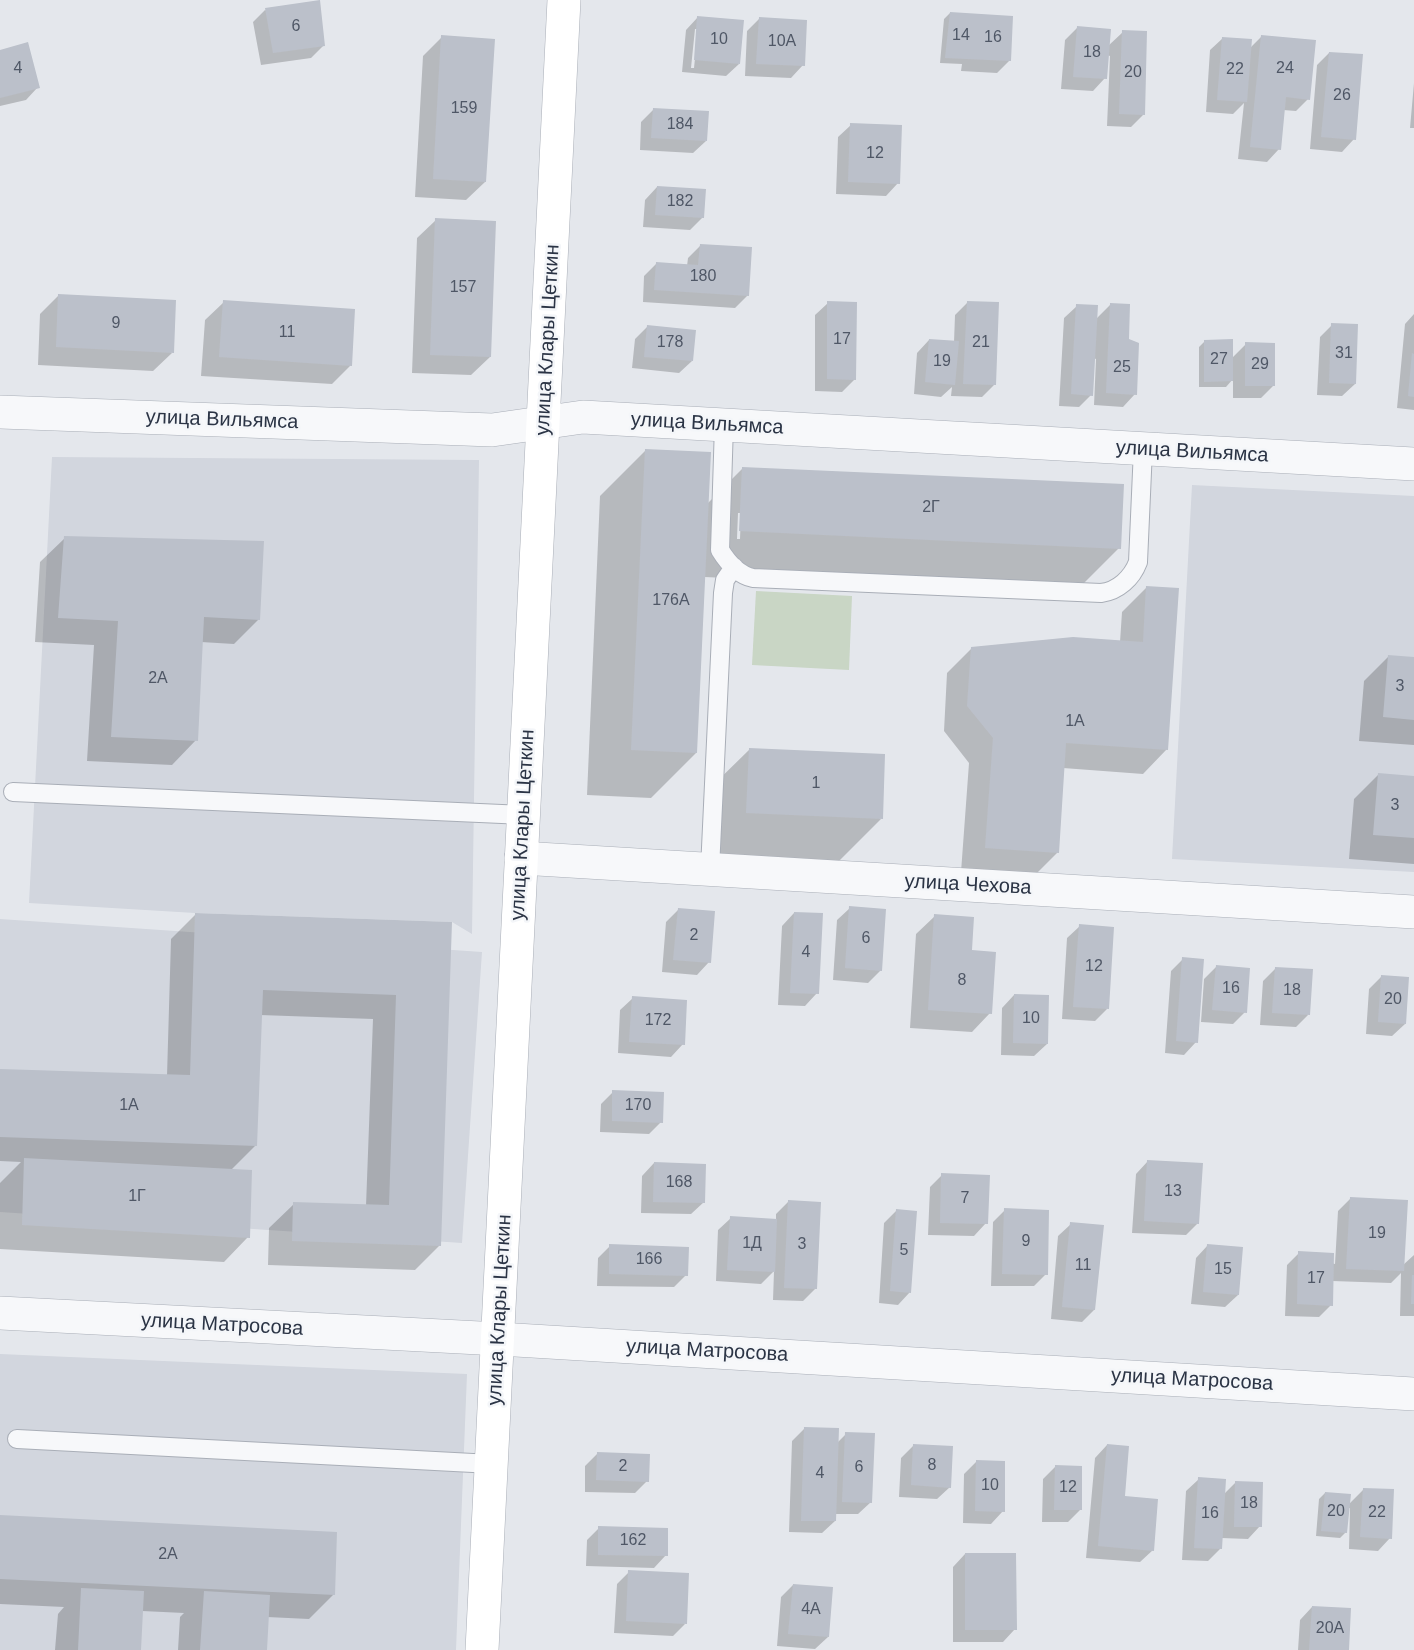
<!DOCTYPE html>
<meta charset="utf-8">
<style>
body{margin:0}
canvas{display:block;background:#e4e7ec}
</style>
<canvas width="1414" height="1650"></canvas>
<script>
const g = document.querySelector('canvas').getContext('2d');
g.lineJoin = 'round';
function fillPath(path, color) { g.fillStyle = color; g.fill(path, 'evenodd'); }
function stroke(path, color, width, dash) { g.strokeStyle = color; g.lineWidth = width; g.lineCap = dash ? 'butt' : 'round'; g.setLineDash(dash || []); g.stroke(path); }
function write(font, color, halo, rows, align = 'center') {
  g.font = font + ' Arial,sans-serif'; g.lineWidth = 5; g.setLineDash([]); g.textBaseline = 'middle'; g.strokeStyle = halo; g.fillStyle = color; for (const [text, x, y, turn = 0] of rows) {
    g.save(); g.translate(x, y); g.rotate((+turn || 0) * Math.PI / 180); g.textAlign = isNaN(turn) ? turn : align; if (halo) g.strokeText(text, 0, 0); g.fillText(text, 0, 0); g.restore();
  }
}
fillPath(new Path2D(`
 M52,457L479,460L472,934L452,922L195,913L29,903Z
 M1192,485L1414,496V872L1172,859Z
 M0,919L482,952L462,1243L0,1212Z
 M0,1354L467,1374L456,1650H0Z`), '#d2d6de');
fillPath(new Path2D(`
 M756,591L852,596L849,670L752,665Z`), '#c9d6c5');
fillPath(new Path2D(`
 M265,10L324,45L311,58L261,65L253,22Z
 M950,13L1010,60L997,73L961,71L962,64L940,63L944,19Z
 M698,17L739,64L726,76L682,72L686,30ZM695,29H698L694,68H691Z
 M759,19L803,65L791,78L745,76L747,31Z
 M1077,28L1108,46L1123,32L1143,115L1131,127L1107,126L1110,56L1107,55L1105,78L1093,91L1061,89L1065,40Z
 M1262,36L1308,99L1296,111L1283,110L1279,149L1267,162L1238,159L1244,103L1233,114L1206,112L1210,50L1223,38L1250,48Z
 M442,37L485,182L466,200L415,197L423,56Z
 M0,51L38,87L26,100L0,106Z
 M1329,53L1354,139L1342,152L1310,149L1317,65Z
 M1414,83V128H1410Z
 M654,109L706,141L693,153L640,150L641,122Z
 M851,125L898,183L886,196L836,194L838,137Z
 M657,187L703,217L690,230L643,227L645,200Z
 M436,220L490,357L471,375L412,373L417,238Z
 M700,246L748,295L735,308L643,302L644,276L657,263L687,266L688,258Z
 M59,295L172,353L153,371L38,365L40,314Z
 M224,302L351,365L332,384L201,376L205,320Z
 M828,303L855,379L842,392L815,391V315Z
 M967,303L994,385L982,397L951,396L952,387L941,397L914,394L917,353L929,340L954,342L955,315Z
 M1110,305L1127,340L1135,394L1123,407L1094,405L1096,359L1093,358L1091,395L1079,407L1059,406L1064,318L1077,306L1096,319Z
 M1414,314V410L1397,408L1405,324Z
 M1332,325L1355,384L1342,396L1317,395L1320,337Z
 M648,326L692,361L679,373L632,368L635,339Z
 M1205,341L1232,358L1246,344L1273,386L1261,398H1233V379L1226,387H1199V347Z
 M645,451L707,504L743,468L1119,548L1074,593L704,577L696,753L651,798L587,795L600,496ZM738,513H741L740,539H737Z
 M65,538L259,619L234,644L201,642L196,740L172,765L87,761L94,645L35,642L40,562Z
 M1147,587L1167,749L1143,774L1063,768L1058,852L1033,877L961,872L969,763L944,731L947,673L972,648L1120,642L1122,612Z
 M1388,657L1414,659V745L1359,741L1364,681Z
 M750,749L881,819L836,864L702,858L704,794Z
 M1378,775L1414,778V864L1349,859L1354,799Z
 M850,908L881,970L868,983L833,980L837,920Z
 M678,910L709,962L697,975L662,972L666,922Z
 M794,913L817,993L805,1006L778,1005L782,926Z
 M196,914L450,923L439,1246L415,1270L268,1265L269,1228L294,1204L366,1206L373,1019L260,1015L256,1145L231,1170L248,1237L224,1262L0,1249V1183L21,1162L0,1161V1070L167,1076L171,939Z
 M935,916L970,952L990,1013L972,1032L910,1028L916,934Z
 M1080,926L1107,1009L1095,1021L1062,1019L1067,938Z
 M1183,959L1196,1042L1184,1055L1165,1053L1171,971Z
 M1217,966L1245,1012L1233,1024L1201,1022L1204,979Z
 M1275,969L1308,1015L1296,1027L1260,1025L1263,981Z
 M1381,977L1405,1024L1392,1036L1366,1034L1369,989Z
 M1014,995L1047,1044L1034,1056L1001,1055L1002,1008Z
 M633,998L683,1044L671,1057L618,1053L620,1010Z
 M613,1092L661,1122L649,1134L600,1132L601,1104Z
 M1148,1161L1198,1223L1186,1235L1132,1233L1136,1174Z
 M654,1163L704,1202L691,1214L641,1213L642,1176Z
 M942,1175L986,1223L974,1236L928,1235L930,1187Z
 M1350,1199L1403,1265L1414,1255V1316H1400L1401,1273L1391,1283L1332,1281L1331,1305L1319,1317L1285,1316L1287,1265L1299,1253L1335,1264L1338,1211Z
 M788,1202L816,1288L803,1301L773,1300L774,1271L761,1284L716,1281L718,1230L731,1218L776,1220V1214Z
 M897,1210L910,1292L898,1305L879,1303L884,1223Z
 M1005,1210L1046,1274L1034,1286H991L993,1222Z
 M1071,1224L1094,1310L1082,1322L1051,1319L1058,1236Z
 M1208,1245L1238,1295L1225,1307L1191,1304L1196,1258Z
 M610,1246L686,1275L674,1287L597,1286L598,1258Z
 M804,1429L837,1443L846,1434L871,1502L858,1514H835V1521L822,1533L789,1532L792,1441Z
 M914,1445L950,1487L937,1499L899,1497L901,1458Z
 M1107,1445L1123,1497L1153,1550L1140,1562L1086,1558L1095,1458Z
 M598,1453L647,1481L635,1493L585,1492V1466Z
 M976,1462L1003,1511L991,1524L963,1523L964,1474Z
 M1055,1467L1080,1510L1068,1522H1042L1043,1479Z
 M1199,1479L1223,1495L1236,1482L1260,1526L1248,1539L1221,1538L1220,1549L1208,1561L1182,1560L1186,1491Z
 M1363,1490L1390,1538L1378,1551L1349,1549L1350,1508H1348L1346,1532L1340,1538L1316,1536L1319,1499L1325,1493L1348,1505Z
 M0,1516L334,1594L309,1619L267,1617L265,1650H178L180,1617L184,1613L142,1611L140,1650H55L58,1614L64,1607L0,1604Z
 M599,1528L666,1555L654,1568L586,1566L587,1540Z
 M965,1554L1015,1629L1003,1642H953V1567Z
 M629,1572L685,1624L673,1636L614,1633L617,1584Z
 M793,1585L828,1637L815,1649L777,1646L781,1597Z
 M1312,1607L1348,1650H1298L1300,1620Z`), '#0003');
fillPath(new Path2D(`
 M320,0L325,46L273,53L265,8Z
 M950,12L1013,16L1011,61L945,58Z
 M697,16L744,20L740,64L694,60Z
 M759,17L807,20L805,66L756,64Z
 M1077,26L1111,29L1107,79L1073,77Z
 M1122,30L1147,31L1145,115L1119,114Z
 M441,35L495,39L486,182L433,179Z
 M1261,35L1316,40L1310,100L1286,97L1281,150L1250,147Z
 M1222,37L1252,39L1247,102L1217,100Z
 M28,42L40,88L0,98V50Z
 M1329,52L1363,54L1356,140L1321,137Z
 M653,108L709,111L707,141L651,138Z
 M850,123L902,125L900,184L848,182Z
 M657,186L706,189L704,218L655,215Z
 M435,218L496,221L491,357L430,355Z
 M700,244L752,247L749,296L654,290L656,262L698,265Z
 M58,294L176,300L174,353L56,347Z
 M223,300L355,309L352,366L219,357Z
 M827,301L857,302L856,380L827,379Z
 M967,301L999,302L996,385L963,384Z
 M1110,303L1130,304L1129,339L1139,343L1137,395L1106,393Z
 M1076,304L1098,305L1093,396L1071,394Z
 M1331,323L1358,324L1356,384L1329,383Z
 M647,325L696,330L693,361L644,357Z
 M929,339L959,341L955,385L925,382Z
 M1233,339V381L1204,382V340Z
 M1245,342L1275,343V386H1245Z
 M1412,353L1414,354V397L1408,396Z
 M645,449L711,452L697,753L631,750Z
 M742,467L1124,484L1121,549L739,531Z
 M64,536L264,541L260,620L204,617L198,741L111,737L118,621L58,618Z
 M1146,586L1179,588L1168,750L1066,743L1059,853L985,848L993,738L967,706L971,647L1073,637L1143,642Z
 M1388,655L1414,657V720L1383,717Z
 M749,748L885,754L883,819L746,813Z
 M1378,773L1414,776V838L1373,835Z
 M849,906L886,909L882,971L845,968Z
 M678,908L715,911L711,963L673,960Z
 M794,912L823,913L819,994L790,993Z
 M195,913L452,922L441,1246L292,1241L293,1202L389,1205L396,995L263,990L257,1146L0,1137V1069L190,1075Z
 M934,914L974,917L972,950L996,952L992,1014L928,1010Z
 M1079,924L1114,927L1109,1009L1073,1007Z
 M1182,957L1204,959L1198,1043L1176,1041Z
 M1216,965L1250,968L1247,1013L1212,1010Z
 M1275,967L1313,969L1310,1015L1272,1013Z
 M1381,975L1409,977L1406,1024L1378,1022Z
 M1014,994L1049,995L1048,1044L1013,1043Z
 M632,996L687,1000L685,1045L629,1042Z
 M612,1090L664,1092L663,1123L612,1121Z
 M24,1158L252,1170L250,1238L22,1225Z
 M1147,1160L1203,1163L1199,1224L1144,1221Z
 M654,1162L706,1164L705,1203L653,1202Z
 M941,1173L990,1175L988,1224L940,1223Z
 M1350,1197L1408,1200L1404,1271L1346,1269Z
 M788,1200L821,1202L817,1289L784,1288Z
 M1004,1208L1049,1210L1048,1275L1002,1274Z
 M896,1209L917,1211L911,1293L890,1291Z
 M730,1216L777,1219L775,1272L727,1270Z
 M1070,1222L1104,1225L1095,1310L1062,1307Z
 M609,1244L689,1247L688,1276L609,1274Z
 M1207,1244L1243,1247L1239,1295L1203,1292Z
 M1298,1251L1334,1253L1333,1306L1297,1304Z
 M1412,1275H1414V1304H1411Z
 M804,1427L839,1428L836,1521H801Z
 M845,1432L875,1433L872,1503L842,1502Z
 M913,1444L953,1446L951,1488L911,1485Z
 M1107,1444L1129,1446L1125,1496L1158,1499L1154,1551L1098,1546Z
 M597,1452L650,1454L649,1482L596,1480Z
 M976,1460L1005,1461V1512L975,1511Z
 M1055,1465L1082,1466V1510H1054Z
 M1198,1477L1226,1479L1222,1549L1194,1548Z
 M1235,1481L1263,1482L1262,1527H1234Z
 M1363,1488L1394,1489L1392,1539L1360,1537Z
 M1325,1492L1351,1494L1347,1533L1321,1531Z
 M0,1515L337,1532L335,1595L0,1579Z
 M598,1526L668,1528V1556L598,1555Z
 M965,1553H1016L1017,1630H965Z
 M628,1570L689,1573L687,1624L626,1621Z
 M793,1584L833,1587L829,1637L788,1634Z
 M81,1588L144,1591L141,1650H78Z
 M204,1591L270,1595L267,1650H200Z
 M1312,1606L1351,1608L1349,1650H1309Z`), '#bbc0ca');
const lane = new Path2D(`
 M724,425L720,550C728,563 738,575 753,578L1101,593C1118,591 1132,578 1138,562L1143,449
 M13,792L524,815
 M710,869L723,593L725,580L734,567
 M17,1439L492,1464`);
const street = new Path2D(`
 M0,412L492,430L583,417L1414,464
 M521,858L1414,912
 M0,1313L499,1339L1414,1394`);
const secondary = new Path2D(`
 M482,1650L564,0`);
stroke(lane, '#a9aeb7', 20);
stroke(street, '#a9aeb7', 34);
stroke(secondary, '#a9aeb7', 34);
stroke(lane, '#f7f8fa', 18);
stroke(street, '#f7f8fa', 33);
stroke(secondary, '#fff', 33);
write('16px', '#4f5766', null, [
 ["6",296,27],
 ["14",961,36],
 ["16",993,38],
 ["10",719,40],
 ["10А",782,42],
 ["18",1092,53],
 ["4",18,69],
 ["24",1285,69],
 ["22",1235,70],
 ["20",1133,73],
 ["26",1342,96],
 ["159",464,109],
 ["184",680,125],
 ["12",875,154],
 ["182",680,202],
 ["180",703,277],
 ["157",463,288],
 ["9",116,324],
 ["11",287,333],
 ["17",842,340],
 ["178",670,343],
 ["21",981,343],
 ["31",1344,354],
 ["27",1219,360],
 ["19",942,362],
 ["29",1260,365],
 ["25",1122,368],
 ["2Г",931,508],
 ["176А",671,601],
 ["2А",158,679],
 ["3",1400,687],
 ["1А",1075,722],
 ["1",816,784],
 ["3",1395,806],
 ["2",694,936],
 ["6",866,939],
 ["4",806,953],
 ["12",1094,967],
 ["8",962,981],
 ["16",1231,989],
 ["18",1292,991],
 ["20",1393,1000],
 ["10",1031,1019],
 ["172",658,1021],
 ["1А",129,1106],
 ["170",638,1106],
 ["168",679,1183],
 ["13",1173,1192],
 ["1Г",137,1197],
 ["7",965,1199],
 ["19",1377,1234],
 ["9",1026,1242],
 ["1Д",752,1244],
 ["3",802,1245],
 ["5",904,1251],
 ["166",649,1260],
 ["11",1083,1266],
 ["15",1223,1270],
 ["17",1316,1279],
 ["8",932,1466],
 ["2",623,1467],
 ["6",859,1468],
 ["4",820,1474],
 ["10",990,1486],
 ["12",1068,1488],
 ["18",1249,1504],
 ["20",1336,1512],
 ["22",1377,1513],
 ["16",1210,1514],
 ["162",633,1541],
 ["2А",168,1555],
 ["4А",811,1610],
 ["20А",1330,1629]
]);
write('20px', '#2b3445', '#f4f6f9', [
 ["улица Клары Цеткин",548,340,-87],
 ["улица Вильямса",222,420,2],
 ["улица Вильямса",707,424,3],
 ["улица Вильямса",1192,452,3],
 ["улица Клары Цеткин",523,825,-87],
 ["улица Чехова",968,885,3],
 ["улица Клары Цеткин",500,1310,-87],
 ["улица Матросова",222,1325,3],
 ["улица Матросова",707,1351,3],
 ["улица Матросова",1192,1380,3]
]);
</script>
